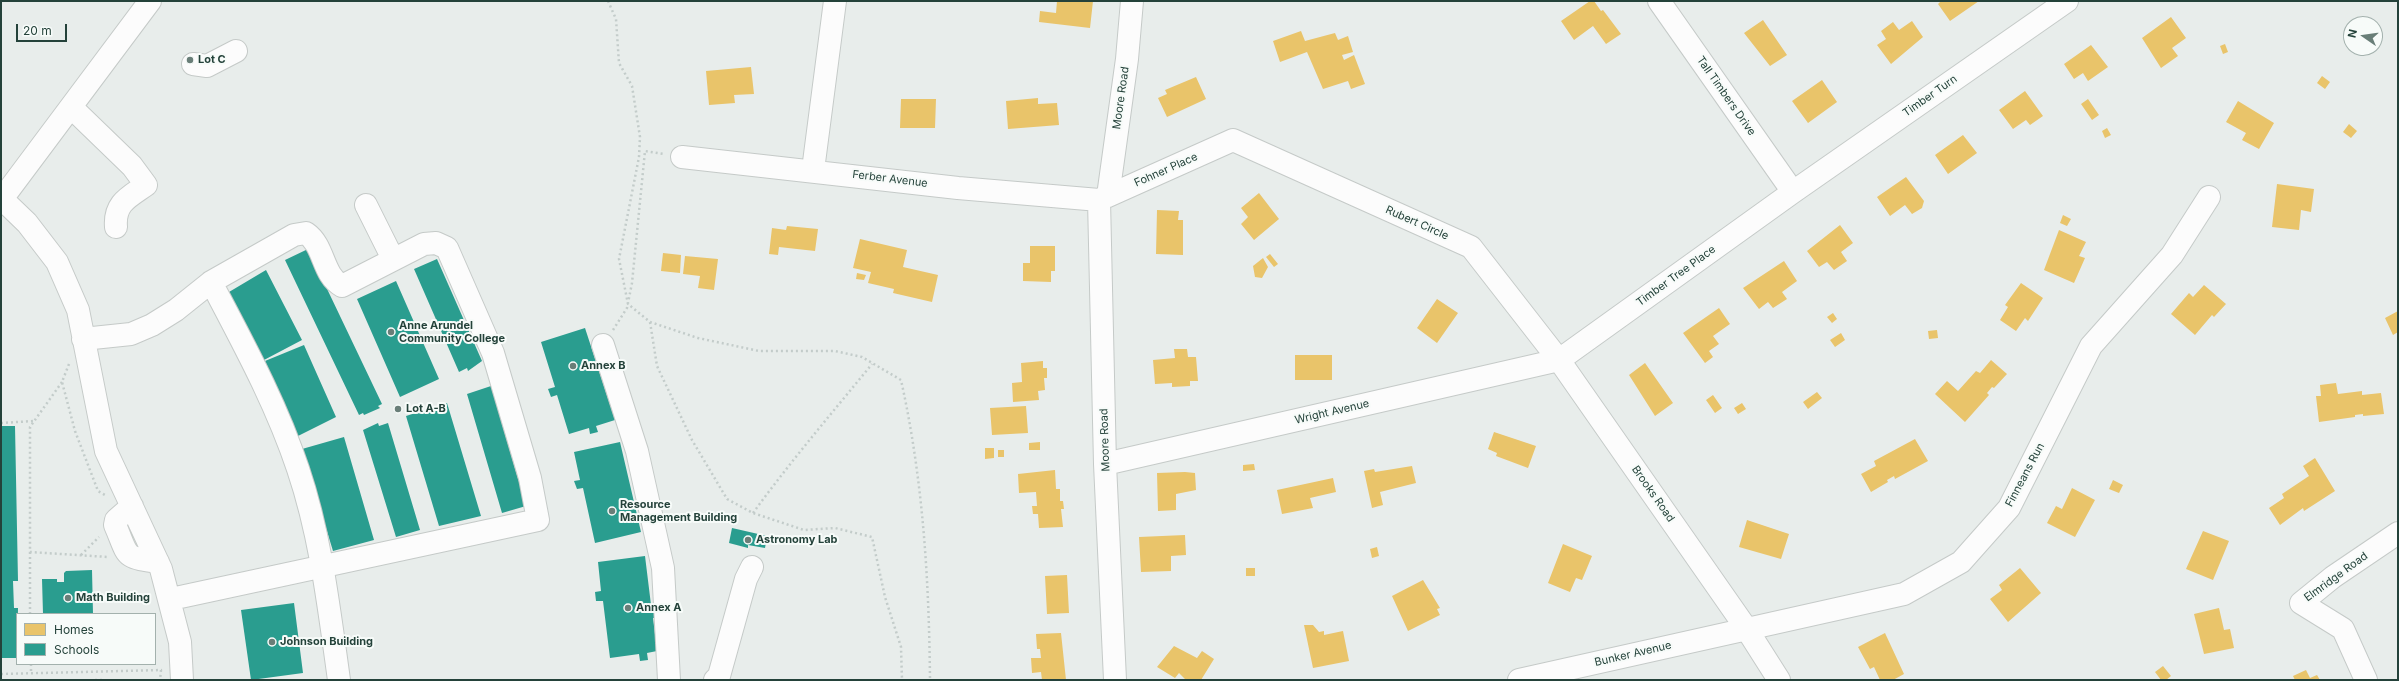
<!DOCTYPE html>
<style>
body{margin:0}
#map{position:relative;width:2399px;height:681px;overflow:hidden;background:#e8edeb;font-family:Inter,sans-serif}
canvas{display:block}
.frame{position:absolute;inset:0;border:2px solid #24423a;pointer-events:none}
.legend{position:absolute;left:16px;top:613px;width:140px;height:52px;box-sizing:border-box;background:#f7fbf9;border:1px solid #a3b1ad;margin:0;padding:5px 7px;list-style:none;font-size:12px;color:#24423a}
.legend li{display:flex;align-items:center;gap:8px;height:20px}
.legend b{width:20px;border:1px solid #a3b1ad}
.north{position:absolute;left:2343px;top:16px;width:40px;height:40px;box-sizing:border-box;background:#f7fbf9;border:1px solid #a3b1ad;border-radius:50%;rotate:283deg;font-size:11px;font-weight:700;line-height:16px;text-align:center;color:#24423a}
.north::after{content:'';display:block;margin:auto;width:14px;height:18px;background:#697e78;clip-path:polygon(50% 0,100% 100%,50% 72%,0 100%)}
.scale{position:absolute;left:16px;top:24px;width:51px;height:18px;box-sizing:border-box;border:2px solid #24423a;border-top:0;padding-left:5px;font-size:12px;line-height:14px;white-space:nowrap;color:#24423a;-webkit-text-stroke:3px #f7fbf9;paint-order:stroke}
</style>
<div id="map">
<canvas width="2399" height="681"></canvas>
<div class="frame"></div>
<ul class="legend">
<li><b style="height:11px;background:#e9c46a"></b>Homes</li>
<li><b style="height:11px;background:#2a9d8f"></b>Schools</li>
</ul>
<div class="north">N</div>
<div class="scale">20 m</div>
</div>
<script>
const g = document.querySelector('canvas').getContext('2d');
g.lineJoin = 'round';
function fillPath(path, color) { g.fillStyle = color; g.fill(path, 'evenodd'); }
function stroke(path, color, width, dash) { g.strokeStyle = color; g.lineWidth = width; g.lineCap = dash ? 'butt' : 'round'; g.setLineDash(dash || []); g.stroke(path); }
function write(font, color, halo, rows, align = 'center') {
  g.font = font + ' Inter,sans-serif'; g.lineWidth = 4; g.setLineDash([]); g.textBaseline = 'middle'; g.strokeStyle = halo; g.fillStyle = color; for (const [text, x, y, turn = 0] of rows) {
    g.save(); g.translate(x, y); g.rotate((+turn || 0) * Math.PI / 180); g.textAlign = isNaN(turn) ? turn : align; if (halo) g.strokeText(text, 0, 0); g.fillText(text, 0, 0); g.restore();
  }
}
fillPath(new Path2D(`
 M1057,1H1093L1090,28L1039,22L1040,11L1056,13Z
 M1590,1H1594L1601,11L1603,10L1621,34L1606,44L1593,26L1574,40L1561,21Z
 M1941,1H1979L1950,21L1938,4Z
 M2171,17L2186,38L2172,48L2178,56L2161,68L2142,38Z
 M1763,20L1787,55L1770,66L1744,33Z
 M1912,21L1923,37L1891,64L1877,45L1886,39L1881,31L1893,22L1899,30Z
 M1301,31L1305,41L1335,33L1338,40L1348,36L1353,52L1342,55L1344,60L1354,55L1365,84L1351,89L1348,81L1323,89L1307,52L1280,62L1273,41Z
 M2225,44L2228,52L2223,54L2220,46Z
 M2091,45L2108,67L2088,81L2083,73L2074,79L2064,64Z
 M751,67L754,94L734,95L735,103L709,105L706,71Z
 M2322,76L2330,82L2325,89L2317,83Z
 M1196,77L1206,99L1167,117L1158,98L1167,94L1165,90Z
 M1822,80L1837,102L1808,123L1792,101Z
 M2025,91L2043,116L2030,125L2026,120L2013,129L1999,110Z
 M1038,98V104L1057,103L1059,125L1008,129L1006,101Z
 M901,99H936L935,128H900Z
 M2088,99L2099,115L2092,120L2081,104Z
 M2238,101L2274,123L2259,149L2242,140L2246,133L2226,122Z
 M2349,124L2357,131L2351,138L2343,132Z
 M2107,128L2111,135L2105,138L2102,131Z
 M1963,135L1977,153L1948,174L1935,155Z
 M1906,177L1924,201L1922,208L1912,214L1905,205L1890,216L1877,197Z
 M2277,184L2314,189L2311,212L2301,210L2299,230L2272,227Z
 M1259,193L1279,219L1254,240L1241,224L1248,217L1241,208Z
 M1157,210L1179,211L1178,220H1183V255L1156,254Z
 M2063,215L2071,219L2067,226L2060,223Z
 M1840,225L1853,243L1841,252L1847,261L1834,270L1827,262L1819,267L1807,251Z
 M787,226L818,229L815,251L779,247L778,255L769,254L772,228L786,230Z
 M2059,230L2086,242L2079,256L2085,258L2074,283L2044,270Z
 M860,239L907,250L903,267L938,275L932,302L893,293L894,289L868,283L871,272L853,268Z
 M1030,246H1055V271H1051V282L1023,281V263H1030Z
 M663,253L681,255L680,273L661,271Z
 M1270,254L1278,264L1274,267L1266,257Z
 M685,256L718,259L714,290L698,288L700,276L683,274Z
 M1263,258L1268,267L1262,278L1255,277L1253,266Z
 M1784,261L1797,281L1782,292L1787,299L1773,308L1768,302L1759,309L1743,288Z
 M857,273L866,275L864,280L856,279Z
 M2021,283L2043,298L2028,321L2025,318L2016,331L2000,320L2008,307L2005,305Z
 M2204,285L2226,304L2214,317L2212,315L2195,335L2171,314L2189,293L2193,297Z
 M1437,299L1458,313L1437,343L1417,328Z
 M1719,308L1730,324L1713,336L1719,344L1709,351L1713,357L1705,363L1683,333Z
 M2398,311V332L2393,335L2385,318Z
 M1833,313L1837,319L1832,323L1827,317Z
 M1937,330L1938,338L1929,339L1928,331Z
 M1841,333L1845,340L1835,347L1830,340Z
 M1174,349H1187L1188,357H1196L1198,381H1190V386L1172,387V383L1155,384L1153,360L1175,358Z
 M1295,355H1332V380H1295Z
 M1991,360L2007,374L1994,388L1992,387L1987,393L1989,395L1965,422L1935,394L1947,381L1958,391L1976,371L1980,373Z
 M1043,361V368H1047V378H1044L1045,390L1038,391L1039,400L1013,402L1012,383L1022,382L1021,363Z
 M1645,363L1673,403L1655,416L1629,375Z
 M2336,383L2338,394L2362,391V395L2381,393L2384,414L2363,416V414L2355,415V417L2319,422L2316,396H2321L2320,385Z
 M1817,392L1822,398L1808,409L1803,402Z
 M1713,395L1722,408L1715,413L1706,400Z
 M1742,403L1746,409L1738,414L1734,408Z
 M1026,406L1028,433L992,435L990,408Z
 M1494,432L1536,446L1528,468L1496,456L1497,453L1488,449Z
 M1915,439L1928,461L1895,479L1894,476L1887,480L1888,482L1871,492L1861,474L1876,466L1874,461Z
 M1040,442V450H1029V443Z
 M985,448H994V458L985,459Z
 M998,450H1004V457H998Z
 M2315,458L2335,491L2304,511L2303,508L2280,525L2269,508L2284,498L2282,494L2309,476L2303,466Z
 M1254,464L1255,470L1243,471V465Z
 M1412,466L1416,483L1380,492L1383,505L1372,508L1364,471L1374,469L1375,472Z
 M1055,470L1056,489H1060V501H1063L1064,509H1061L1063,527L1039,528L1038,514H1033L1032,506H1037L1036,492L1019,493L1018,474Z
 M1185,472L1195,473L1196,490L1176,494V510L1158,511L1157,473Z
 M1333,478L1336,492L1310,498L1313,508L1282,514L1277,490Z
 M2113,480L2123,485L2119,493L2109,489Z
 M2072,488L2095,500L2075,537L2047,523L2056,506L2062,509Z
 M1747,520L1789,534L1781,559L1739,547Z
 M2203,531L2229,541L2213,580L2186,569Z
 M1185,535L1186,555L1171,556V571L1141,572L1139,537Z
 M1563,544L1592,556L1582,580L1576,578L1570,592L1548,583Z
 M1377,547L1379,556L1372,558L1370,549Z
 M1246,568H1255V576H1246Z
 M2020,568L2041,593L2008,622L1990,599L2002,590L1999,585Z
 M1067,575L1069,613L1047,614L1045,576Z
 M1423,580L1440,608L1437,609L1440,615L1408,631L1392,596Z
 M2219,608L2224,630L2230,629L2234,648L2204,654L2194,614Z
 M1304,625H1313L1319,632L1324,631V635L1343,631L1349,661L1313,668Z
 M1061,633L1066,680H1042L1041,672L1032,673L1031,658H1041L1040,649H1037L1036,634Z
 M1885,633L1904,674L1893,680H1880L1874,667L1870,669L1858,647Z
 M1174,646L1197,658L1202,651L1214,659L1201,680H1186L1179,673L1175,678L1157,667Z
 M2163,666L2171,676L2166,680H2161L2155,672Z
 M2306,670L2310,678L2317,675L2320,680H2295L2293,676Z`), '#e9c46a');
fillPath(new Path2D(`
 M308,249L382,404L378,406L380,408L364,415L363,413L359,415L285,260Z
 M437,259L482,361L468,371L467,368L459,372L414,269Z
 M266,270L302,340L264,360L229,292Z
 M396,281L439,379L400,397L357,299Z
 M585,328L615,420L596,426L598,432L590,434L589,428L569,434L557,395L551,397L548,389L555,387L541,342Z
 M304,345L336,417L298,436L265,361Z
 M491,386L526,506L502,513L467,394Z
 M447,403L481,516L439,526L406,416Z
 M378,423L379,426L388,423L420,530L396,537L363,430Z
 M1,426H15L18,581H13L14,608H18L17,658H1Z
 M344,437L374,540L333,551L302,449Z
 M620,442L641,532L595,543L583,488L577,489L574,481L580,480L574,452Z
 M732,528L767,536L765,548L748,545V548L729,543Z
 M645,556L652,613L656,612L657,618H653L657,651L647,653L648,660L640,661L639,654L610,658L603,601H596L595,592L601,591L598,562Z
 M92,570L93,614H43L42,579H57V582H64V573L66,571Z
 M294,603L303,673L251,680L241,610Z`), '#2a9d8f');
const minor = new Path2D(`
 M1659,1L1793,192
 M193,64L207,66L236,51
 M71,107L132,166L146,185C129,197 114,203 116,227
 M682,157L958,188L1099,200L1233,140L1471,247L1559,360L1746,628L1779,680
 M813,170L835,1
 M1108,196L1127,59L1132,1
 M1,198L27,223L57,262L78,310L106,451L161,569L180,642L182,680
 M2,199L150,1
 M1099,200L1105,464L1115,680
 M366,205L393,259
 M211,282C243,343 276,403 298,469C321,537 329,609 339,680
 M83,339L131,334L152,325L176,310L211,282L294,235L306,233C325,246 322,275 342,286L424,244L436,243L447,248L493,353L530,478L538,520L171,599
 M603,345L637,451L663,568L669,680
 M1105,464L1559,360L1793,192L2067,1
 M132,506L116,520L115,525C129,557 122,557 158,562
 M715,680L719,676L746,579L752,567
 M1519,680L1904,594L1961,562L2009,508L2091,346L2172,255L2209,197
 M2366,680L2343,629L2301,603L2333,577L2398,533`);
stroke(minor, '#c5cac8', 24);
stroke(new Path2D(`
 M608,1L616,19L619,63L632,86L640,137L639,157L619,259L628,304L650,322L698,338L759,351H835L862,357L901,380C923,479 929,579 930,680
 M650,322L657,366L692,440L727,499L753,513L804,530L835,528L872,537L885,597L901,647L902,680
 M613,330L627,308L632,283L645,151L664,154
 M69,364L62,382L75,431L98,491L105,495
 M62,382L30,427V552L108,557
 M1,423L34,421
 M753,513C790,462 832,413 872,364
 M30,552V614
 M81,555L99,537
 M31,664V673
 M1,674L161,670L160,680
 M95,680H104`), '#c3ccca', 2.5, [2, 3]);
stroke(minor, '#fcfcfc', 22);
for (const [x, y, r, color] of [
 [190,60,4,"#697e78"],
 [391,332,4,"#697e78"],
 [573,366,4,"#697e78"],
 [398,409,4,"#697e78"],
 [612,511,4,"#697e78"],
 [748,540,4,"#697e78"],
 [68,598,4,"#697e78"],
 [628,608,4,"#697e78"],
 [272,642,4,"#697e78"]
]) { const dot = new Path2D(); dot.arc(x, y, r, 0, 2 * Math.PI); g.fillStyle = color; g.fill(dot); stroke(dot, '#f7fbf9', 1.5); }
write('bold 11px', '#24423a', '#f7fbf9', [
 ["Lot C",198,60],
 ["Anne Arundel",399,326],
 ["Community College",399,339],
 ["Annex B",581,366],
 ["Lot A-B",406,409],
 ["Resource",620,505],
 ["Management Building",620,518],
 ["Astronomy Lab",756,540],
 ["Math Building",76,598],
 ["Annex A",636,608],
 ["Johnson Building",280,642]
], 'left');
write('11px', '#24423a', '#f7fbf9', [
 ["Tall Timbers Drive",1726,96,55],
 ["Timber Turn",1930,96,-35],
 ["Moore Road",1121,98,-82],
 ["Fohner Place",1166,170,-24],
 ["Ferber Avenue",890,179,7],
 ["Rubert Circle",1417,223,24],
 ["Timber Tree Place",1676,276,-36],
 ["Wright Avenue",1332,412,-13],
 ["Moore Road",1105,440,-92],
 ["Finneans Run",2025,475,-62],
 ["Brooks Road",1653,494,55],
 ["Elmridge Road",2336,577,-36],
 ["Bunker Avenue",1633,654,-13]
]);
</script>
